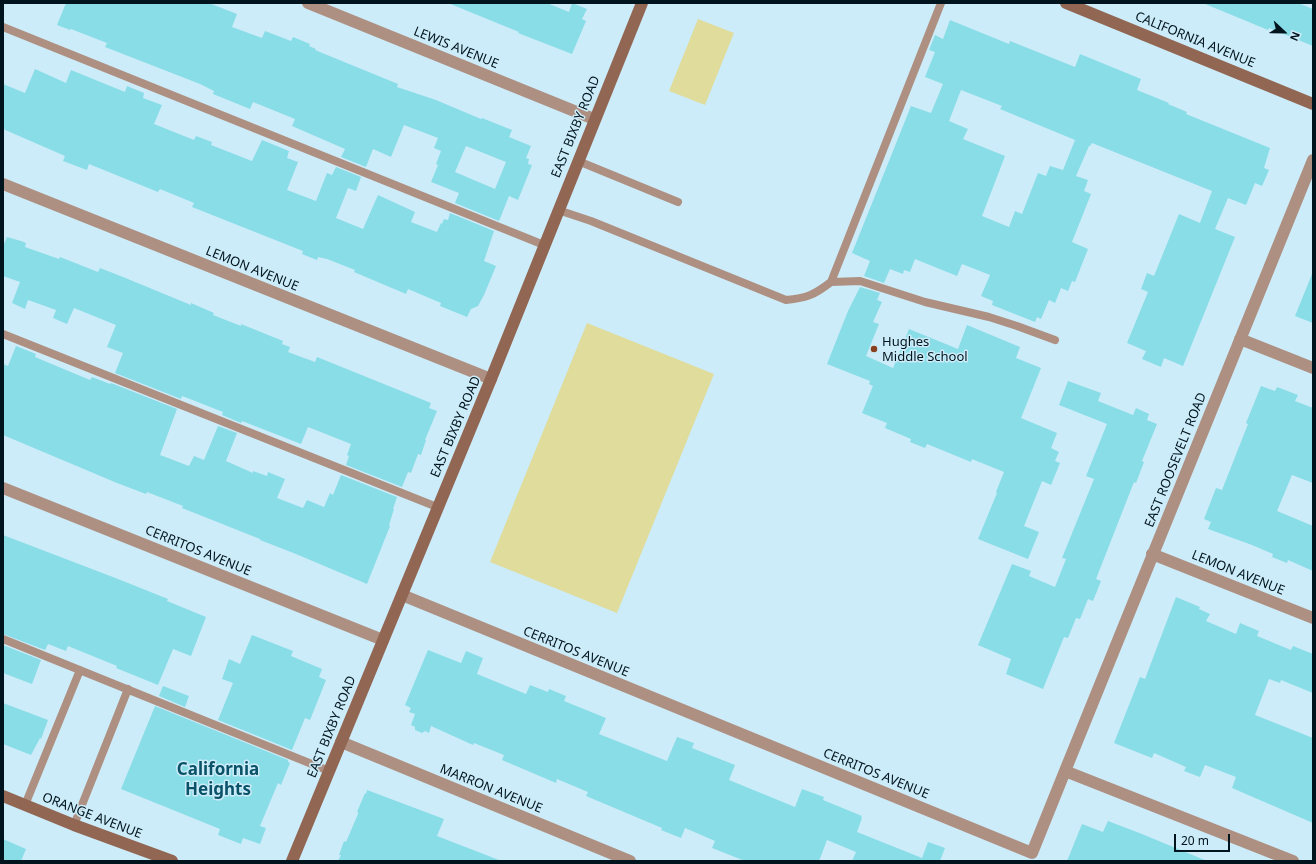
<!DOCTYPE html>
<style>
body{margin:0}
#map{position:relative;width:1316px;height:864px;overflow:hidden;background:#cdecf9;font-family:"Noto Sans",sans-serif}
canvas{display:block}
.frame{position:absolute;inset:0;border:4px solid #00141d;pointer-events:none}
.north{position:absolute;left:1264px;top:12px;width:40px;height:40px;-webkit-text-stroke:3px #cdecf9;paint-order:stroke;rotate:112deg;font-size:11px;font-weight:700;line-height:16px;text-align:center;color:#00141d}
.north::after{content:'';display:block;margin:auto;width:14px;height:18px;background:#00141d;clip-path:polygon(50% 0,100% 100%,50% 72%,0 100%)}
.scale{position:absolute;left:1174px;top:834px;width:56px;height:18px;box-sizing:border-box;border:2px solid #00141d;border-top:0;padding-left:5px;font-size:12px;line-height:14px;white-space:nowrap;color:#00141d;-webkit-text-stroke:3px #cdecf9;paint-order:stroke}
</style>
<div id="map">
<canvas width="1316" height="864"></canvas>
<div class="frame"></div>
<div class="north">N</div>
<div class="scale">20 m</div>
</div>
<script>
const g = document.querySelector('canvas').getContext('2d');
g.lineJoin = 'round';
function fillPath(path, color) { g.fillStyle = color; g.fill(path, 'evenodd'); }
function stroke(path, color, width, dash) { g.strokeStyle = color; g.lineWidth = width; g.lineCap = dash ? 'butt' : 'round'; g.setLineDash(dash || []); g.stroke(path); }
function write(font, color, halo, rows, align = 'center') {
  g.font = font + ' "Noto Sans",sans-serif'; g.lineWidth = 3; g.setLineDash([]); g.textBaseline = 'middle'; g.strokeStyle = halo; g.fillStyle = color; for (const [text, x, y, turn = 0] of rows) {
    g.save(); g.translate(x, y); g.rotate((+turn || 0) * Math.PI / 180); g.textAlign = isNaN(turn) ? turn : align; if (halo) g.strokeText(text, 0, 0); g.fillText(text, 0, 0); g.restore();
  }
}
fillPath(new Path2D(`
 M698,19L734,33L705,105L669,91Z
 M587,323L714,374L617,613L490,562Z`), '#dfdc9c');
fillPath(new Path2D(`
 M66,3H209L237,14L232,27L262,38L265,31L291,41L293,37L310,44L309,46L316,49L315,50L398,84L397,87L436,100L481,119L482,118L512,130L509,137L531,146L526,158L529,159L528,164L532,165L518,200L509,196L499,221L455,203L459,193L431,182L438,165L436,164L441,151L434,148L438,138L404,125L391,157L373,149L366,167L341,157L345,149L292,126L295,119L253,102L250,109L213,94L214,91L200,84L105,47L107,43L71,29L70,30L57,25ZM466,146L506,162L495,189L455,172Z
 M448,3H547L569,12L572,3L587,9L582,19L586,21L572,54L518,33L519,32Z
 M1205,3H1298L1313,9V46L1269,28L1268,30L1244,20L1205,4Z
 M950,20L1009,44L1010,41L1075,67L1080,54L1141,79L1137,90L1169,103L1168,104L1187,112L1186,114L1270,148L1264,168L1269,170L1262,186L1255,183L1246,205L1228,198L1215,229L1235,237L1183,366L1164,358L1161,367L1142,359L1146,351L1127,343L1148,292L1141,289L1147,273L1154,276L1179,214L1200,223L1212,191L1092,143L1090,146H1089L1076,176L1088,180L1084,191L1091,194L1072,242L1088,249L1075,282L1072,281L1068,291L1061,288L1055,303L1049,300L1041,319L1037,317L1035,322L992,305L993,301L981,296L990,275L962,264L957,276L915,259L910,272L904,270L903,274L890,269L884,283L864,276L870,261L852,253L911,106L931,113L943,84L925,77L935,52L929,50L935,35L943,39ZM961,90L1002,106L1000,109L1075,140L1063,170L1050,166L1046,176L1038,173L1022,214L1015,211L1009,227L982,216L1005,156L963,139L968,129L949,121Z
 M35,69L66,83L71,70L125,92L127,86L144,93L143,98L162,105L154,124L194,140L196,136L212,142L211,145L252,161L262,140L289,151L287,158L298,162L287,190L316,201L327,173L332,175L336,167L361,177L356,191L348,188L336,218L363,229L378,195L415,212L411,222L437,232L441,223L442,224L444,219L448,220L450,213L494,231L484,261L496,266L484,295L478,306L471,309L467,317L440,306L441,303L408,289L406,294L354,272L355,270L327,259L318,257L317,260L302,254L303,251L192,207L194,203L160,189L158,192L89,164L87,170L63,161L65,156L3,129V84L25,93Z
 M7,237L21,241L26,243L25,247L59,259L60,257L98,272L100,268L123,277L191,305V303L214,313L213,315L241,326V324L283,341L282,344L290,347L288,352L315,362L317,357L431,403L429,408L437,411L425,440H426L421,455L418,454L411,473L408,472L402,487L346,465L349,456L347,455L351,444L308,427L301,444L242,421L241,423L222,415L223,412L190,399L182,396L181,399L115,373L123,353L107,347L116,325L74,308L67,324L53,318L56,310L28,300L25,309L12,303L20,282L3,276V246Z
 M1312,274H1313V323L1295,316Z
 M860,287L880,293L877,300L882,302L873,322L879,324L866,356L893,368L909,329L958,349L967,325L1020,347L1016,358L1041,368L1021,418L1057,433L1051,448L1059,452L1055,461L1060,463L1051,485L1042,481L1024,526L1039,532L1028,559L978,539L997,493L996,492L1004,472L972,459L971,462L927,444L925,448L910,442L911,439L885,428L887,423L862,413L873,386L869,384L870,381L827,364L848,311Z
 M16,346L36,354L35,357L90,380L92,377L110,384L111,383L177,409L160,455L189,466L194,456L204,460L218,426L237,433L226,461L253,473V471L267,476L268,472L285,479L277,498L303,508L307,500L324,507L330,493L333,495L341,475L397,497L393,509H394L389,525L390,526L367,584L296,554L260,540V539L182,508L183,506L147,492L146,494L117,483L3,435V364L8,366Z
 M1068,381L1101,393L1098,401L1133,415L1136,408L1149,414L1147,420L1157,424L1142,461L1144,462L1136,483L1134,482L1096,579L1101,581L1093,601L1088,599L1080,619L1076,618L1068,638L1064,637L1043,689L1006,674L1011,659L978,645L1012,564L1031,571L1029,576L1055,587L1066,559L1062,558L1094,479L1086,476L1107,424L1059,405Z
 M1261,386L1275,391L1277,387L1298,395L1295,401L1313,408V483L1292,475L1277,511L1313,526V571L1288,560L1287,563L1272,557L1273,554L1252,545L1208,529L1211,522L1204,519L1216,488L1222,490L1248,424L1246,423Z
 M3,535L118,579L168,599L167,601L206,617L191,656L173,649L158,685L116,668L117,666L68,646L66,651L48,644L45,650L3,634Z
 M1176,597L1200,607L1199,609L1210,614L1206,621L1236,634L1240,623L1259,631L1257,636L1291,650L1293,646L1313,654V693L1281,680L1280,683L1269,679L1255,715L1313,738V823L1232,788L1236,777L1205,765L1200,777L1184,771L1186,767L1154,753L1152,758L1114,743L1140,677L1145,679Z
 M252,635L293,651L291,656L322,669L319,677L326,680L310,720L305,718L292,750L218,720L233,683L222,679L229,659L240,664Z
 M3,645L41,660L32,684L3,673Z
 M428,650L461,663L466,651L483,658L477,674L526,694L530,685L548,692L549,689L566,696L564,701L606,718L599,734L667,761L677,737L694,743L692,748L735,765L729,780L795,807L802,789L824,797L823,800L862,816L861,818H862L857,832L922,858L928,842L945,848L940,861H852L856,852L827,840L819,861H745L712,848L715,841L685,828L681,838L661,830L662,828L586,796L588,792L557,779L556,783L502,760L504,755L474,743L473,745L431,726L429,733L425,731L422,733L415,730V727L411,725L415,714L409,712L411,708L405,705Z
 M163,686L189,696L185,707L159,696Z
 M3,703L48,720L41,739L40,738L31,755L3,744Z
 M155,706L288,760V762L290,763L281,785L278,783L260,826L266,828L260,844L243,838L241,844L218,835L220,829L121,789Z
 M367,790L444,819L437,836L499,860V861H338L341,855H339L344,841L346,842L358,814V812H357L365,793L366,794Z
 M1108,821L1142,834L1207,861H1067L1082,824L1103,832Z
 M3,839L26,849L21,861H3Z`), '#88dde7');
stroke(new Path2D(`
 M3,27L544,245
 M578,161L678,202
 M558,210L591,221L786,300C807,298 814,295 831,282L941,3
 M831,282L860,281L925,302L989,317L1017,326L1055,340
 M3,334L437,507
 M3,639L329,771
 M25,805L80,670
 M74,825L128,689`), '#ae9082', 8);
stroke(new Path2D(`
 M308,3L594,119
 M3,184L491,379
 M1240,339L1313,368
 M3,488L383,640
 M1152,554L1313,618
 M402,595L1032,853L1065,771L1293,861
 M341,742L630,861
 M1065,771L1313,160`), '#ae9082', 12);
stroke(new Path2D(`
 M1066,3L1313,104
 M3,796L74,825L172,861
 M292,861L491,379L642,3`), '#916653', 12);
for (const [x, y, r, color] of [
 [874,349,4,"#88411e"]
]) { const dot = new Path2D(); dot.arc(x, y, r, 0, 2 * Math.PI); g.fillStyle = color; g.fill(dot); stroke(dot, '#cdecf9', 1.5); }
write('13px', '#00141d', '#cdecf9', [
 ["CALIFORNIA AVENUE",1195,40,22],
 ["LEWIS AVENUE",456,48,22],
 ["EAST BIXBY ROAD",576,127,-68],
 ["LEMON AVENUE",252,269,22],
 ["EAST BIXBY ROAD",456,427,-67],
 ["EAST ROOSEVELT ROAD",1176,460,-68],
 ["CERRITOS AVENUE",198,551,22],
 ["LEMON AVENUE",1238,573,22],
 ["CERRITOS AVENUE",576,652,22],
 ["EAST BIXBY ROAD",332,727,-68],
 ["CERRITOS AVENUE",876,774,22],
 ["MARRON AVENUE",491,789,22],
 ["ORANGE AVENUE",92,816,21]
]);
write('13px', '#00141d', '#cdecf9', [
 ["Hughes",882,342],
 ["Middle School",882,357]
], 'left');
write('bold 17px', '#0a5268', '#cdecf9', [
 ["California",218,770],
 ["Heights",218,790]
]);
</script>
